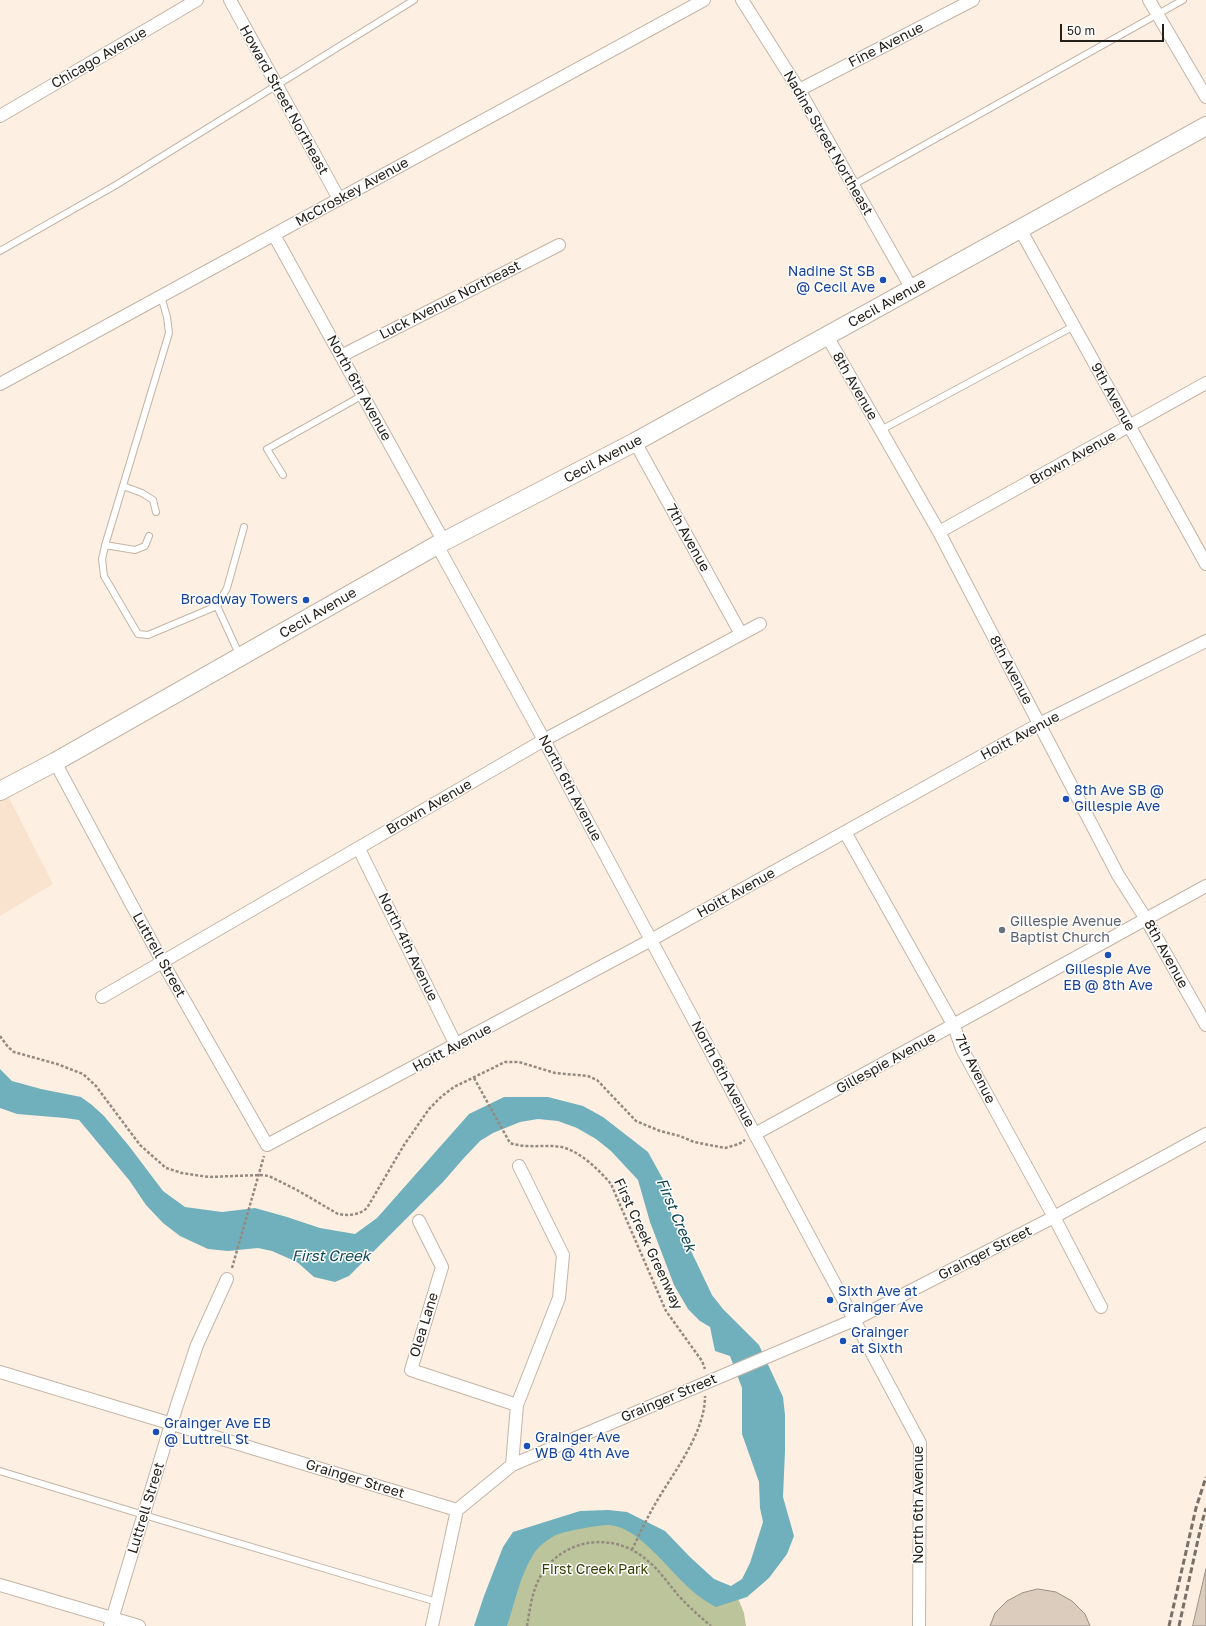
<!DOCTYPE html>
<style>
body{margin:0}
#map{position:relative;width:1206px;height:1626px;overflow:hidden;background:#fdf0e3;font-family:"Golos Text",sans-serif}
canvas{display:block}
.scale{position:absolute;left:1060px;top:24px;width:104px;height:18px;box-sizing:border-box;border:2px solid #26201a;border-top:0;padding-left:5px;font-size:12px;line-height:14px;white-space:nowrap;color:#26201a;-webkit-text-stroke:3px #fff;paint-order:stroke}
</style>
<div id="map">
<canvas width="1206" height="1626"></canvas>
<div class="scale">50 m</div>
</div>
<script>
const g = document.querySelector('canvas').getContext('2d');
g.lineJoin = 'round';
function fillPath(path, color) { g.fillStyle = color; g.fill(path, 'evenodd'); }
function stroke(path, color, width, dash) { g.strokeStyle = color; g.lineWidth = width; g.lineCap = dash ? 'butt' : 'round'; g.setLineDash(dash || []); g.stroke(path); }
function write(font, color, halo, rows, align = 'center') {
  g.font = font + ' "Golos Text",sans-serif'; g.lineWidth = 3; g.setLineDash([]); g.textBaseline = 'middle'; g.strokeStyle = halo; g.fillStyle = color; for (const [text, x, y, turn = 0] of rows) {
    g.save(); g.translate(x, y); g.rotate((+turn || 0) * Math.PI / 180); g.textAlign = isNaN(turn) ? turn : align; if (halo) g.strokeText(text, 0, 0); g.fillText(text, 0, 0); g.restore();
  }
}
fillPath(new Path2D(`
 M0,780L53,884L0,916Z`), '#f9e3ce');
fillPath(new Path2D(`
 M596,1513L694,1566L737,1596L744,1613L746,1626H477L507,1552Z`), '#bcc49c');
fillPath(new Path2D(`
 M0,1069L12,1081L41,1089L81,1097L92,1105L104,1116L129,1146L163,1191L185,1207L222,1212L255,1208L287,1217L320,1228L355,1234L377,1218L469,1114L504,1097H548L583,1106L603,1117L648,1152L664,1181L673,1221L692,1253L712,1295L723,1309L759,1345L783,1397L785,1415V1451L783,1497L794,1536L787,1554L769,1578L747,1597L716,1607C686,1592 669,1564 644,1543C636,1535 622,1526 609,1525C599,1525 565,1531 556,1535C548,1539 537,1547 533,1555C520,1576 515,1602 507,1626H474L484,1596L503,1547L513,1532L580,1511L608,1510L627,1512L665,1531L690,1557L714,1579L731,1586L742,1579L750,1563L763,1522L760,1508L759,1482L742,1434V1388L730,1356L715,1351L710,1327L700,1321L688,1309L674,1285L650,1222L638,1180L611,1151L596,1139L577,1128L558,1121L538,1119L520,1122L493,1133L480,1141L463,1159L443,1182L349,1276L335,1282L314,1277L297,1262L272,1251L258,1248L228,1251L208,1249L180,1236L163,1223L146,1205L129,1180L79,1120L65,1118L17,1114L0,1108Z`), '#70b0bc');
const building = new Path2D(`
 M1206,1569V1626H1193Z
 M1038,1589L1056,1592L1072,1601L1085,1614L1090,1626H990L995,1613L1007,1601L1022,1593Z`);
fillPath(building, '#dcccbd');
stroke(building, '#9a8f84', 1);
const lane = new Path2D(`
 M853,185L1183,0
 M0,251L116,185L414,0
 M161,296L167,317L169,333L106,542L102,559L104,576L138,634L148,635L217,606L239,654
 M881,430L1074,326
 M283,475L267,449L363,395
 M123,486L142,493L153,500L156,512
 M105,545L135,550L145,546L149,536
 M217,606L227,588L244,527
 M0,1471L144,1515L437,1602`);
const street = new Path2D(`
 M230,0L339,199
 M742,0L799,90L912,289
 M1149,0L1206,97
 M799,90L973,0
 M0,116L197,0
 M1020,229L1206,564
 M274,235L444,542
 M827,336L939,532L1118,875L1146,919L1206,1025
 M341,356L559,245
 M0,384L704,0
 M635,442L741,634
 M939,532L1206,383
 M437,545L544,740L920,1443L919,1626
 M55,762L163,963L267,1145L651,940L1039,724L1206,641
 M845,832L954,1026L962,1049L1054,1217L1101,1307
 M359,849L456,1045
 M102,997L544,740L760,624
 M755,1134L1206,886
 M419,1221L442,1267L411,1370L517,1405
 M0,1372L457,1510
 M512,1465L517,1405L559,1298L563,1255L519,1166
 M457,1510L512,1465L854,1320L1054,1217L1206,1134
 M0,1585L139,1626
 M110,1626L176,1408L197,1345L227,1279
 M432,1626L457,1510`);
const secondary = new Path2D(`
 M0,791L55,762L437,545L635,442L1206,126`);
stroke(lane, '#c4b4a5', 8);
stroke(street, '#c4b4a5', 14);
stroke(secondary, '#c4b4a5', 20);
stroke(new Path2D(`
 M0,1036L8,1047L14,1052L57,1064L83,1074L96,1086L140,1145L166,1168L182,1173L209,1177L260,1175L269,1176L297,1190L338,1214C349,1216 359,1215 367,1208L404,1145L429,1109L442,1096L454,1087L505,1062H519L555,1073L588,1076L597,1080L636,1121L660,1131L680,1136L694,1142L725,1148L739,1144L745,1140
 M474,1078L510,1143C528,1149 545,1144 562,1147C581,1152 599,1170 611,1184L666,1311L702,1361L705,1369
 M232,1268L264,1156
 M632,1550C639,1535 646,1520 654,1506C672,1474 705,1434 705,1396
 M527,1626C530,1609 532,1589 542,1574C563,1539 611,1532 643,1557C657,1567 667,1582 678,1595C688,1606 699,1616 711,1626`), '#948a81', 2.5, [3, 2]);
stroke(lane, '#fff', 6);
stroke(street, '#fff', 12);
stroke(secondary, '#fff', 18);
stroke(new Path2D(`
 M1169,1626L1196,1508L1206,1477
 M1179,1626L1201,1526L1206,1508`), '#786f67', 3, [6, 3]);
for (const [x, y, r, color] of [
 [883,280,4,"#1a4fb4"],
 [306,600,4,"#1a4fb4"],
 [1066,799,4,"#1a4fb4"],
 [1002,930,4,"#6b7280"],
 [1108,955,4,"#1a4fb4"],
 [830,1300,4,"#1a4fb4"],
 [843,1341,4,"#1a4fb4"],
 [156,1432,4,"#1a4fb4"],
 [527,1446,4,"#1a4fb4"]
]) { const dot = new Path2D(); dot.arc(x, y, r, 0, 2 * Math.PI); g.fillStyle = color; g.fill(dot); stroke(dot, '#fff', 1.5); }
write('14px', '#26201a', '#fff', [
 ["Fine Avenue",886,45,-27],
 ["Chicago Avenue",99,58,-30],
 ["Howard Street Northeast",284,100,61],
 ["Nadine Street Northeast",828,143,60],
 ["McCroskey Avenue",352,192,-29],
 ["Luck Avenue Northeast",450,300,-27],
 ["Cecil Avenue",887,303,-29],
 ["8th Avenue",855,386,60],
 ["North 6th Avenue",359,388,61],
 ["9th Avenue",1113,397,61],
 ["Brown Avenue",1073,458,-29],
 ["Cecil Avenue",603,459,-28],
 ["7th Avenue",688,538,61],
 ["Cecil Avenue",318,613,-30],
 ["8th Avenue",1011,670,62],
 ["Hoitt Avenue",1020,736,-28],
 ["North 6th Avenue",570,788,62],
 ["Brown Avenue",429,807,-30],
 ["Hoitt Avenue",736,893,-29],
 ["North 4th Avenue",408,947,64],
 ["8th Avenue",1166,954,61],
 ["Luttrell Street",159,955,61],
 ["Hoitt Avenue",452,1048,-28],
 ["Gillespie Avenue",886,1063,-29],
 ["7th Avenue",975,1069,64],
 ["North 6th Avenue",723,1074,62],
 ["First Creek Greenway",648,1244,65],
 ["Grainger Street",985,1253,-27],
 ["Olea Lane",424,1325,-73],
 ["Grainger Street",669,1398,-23],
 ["Grainger Street",355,1479,17],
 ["North 6th Avenue",919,1505,-90],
 ["Luttrell Street",146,1508,-73]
]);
write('14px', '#164399', '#fff', [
 ["Nadine St SB",875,272,"right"],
 ["@ Cecil Ave",875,288,"right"],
 ["Broadway Towers",298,600,"right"],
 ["8th Ave SB @",1074,791],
 ["Gillespie Ave",1074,807],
 ["Gillespie Ave",1108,970,"center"],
 ["EB @ 8th Ave",1108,986,"center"],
 ["Sixth Ave at",838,1292],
 ["Grainger Ave",838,1308],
 ["Grainger",851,1333],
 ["at Sixth",851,1349],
 ["Grainger Ave EB",164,1424],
 ["@ Luttrell St",164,1440],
 ["Grainger Ave",535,1438],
 ["WB @ 4th Ave",535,1454]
], 'left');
write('14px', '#5b616d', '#fff', [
 ["Gillespie Avenue",1010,922],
 ["Baptist Church",1010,938]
], 'left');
write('14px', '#393f02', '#fff', [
 ["First Creek Park",595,1570]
]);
write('italic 15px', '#0f4952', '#fff', [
 ["First Creek",676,1215,67],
 ["First Creek",331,1256]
]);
</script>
